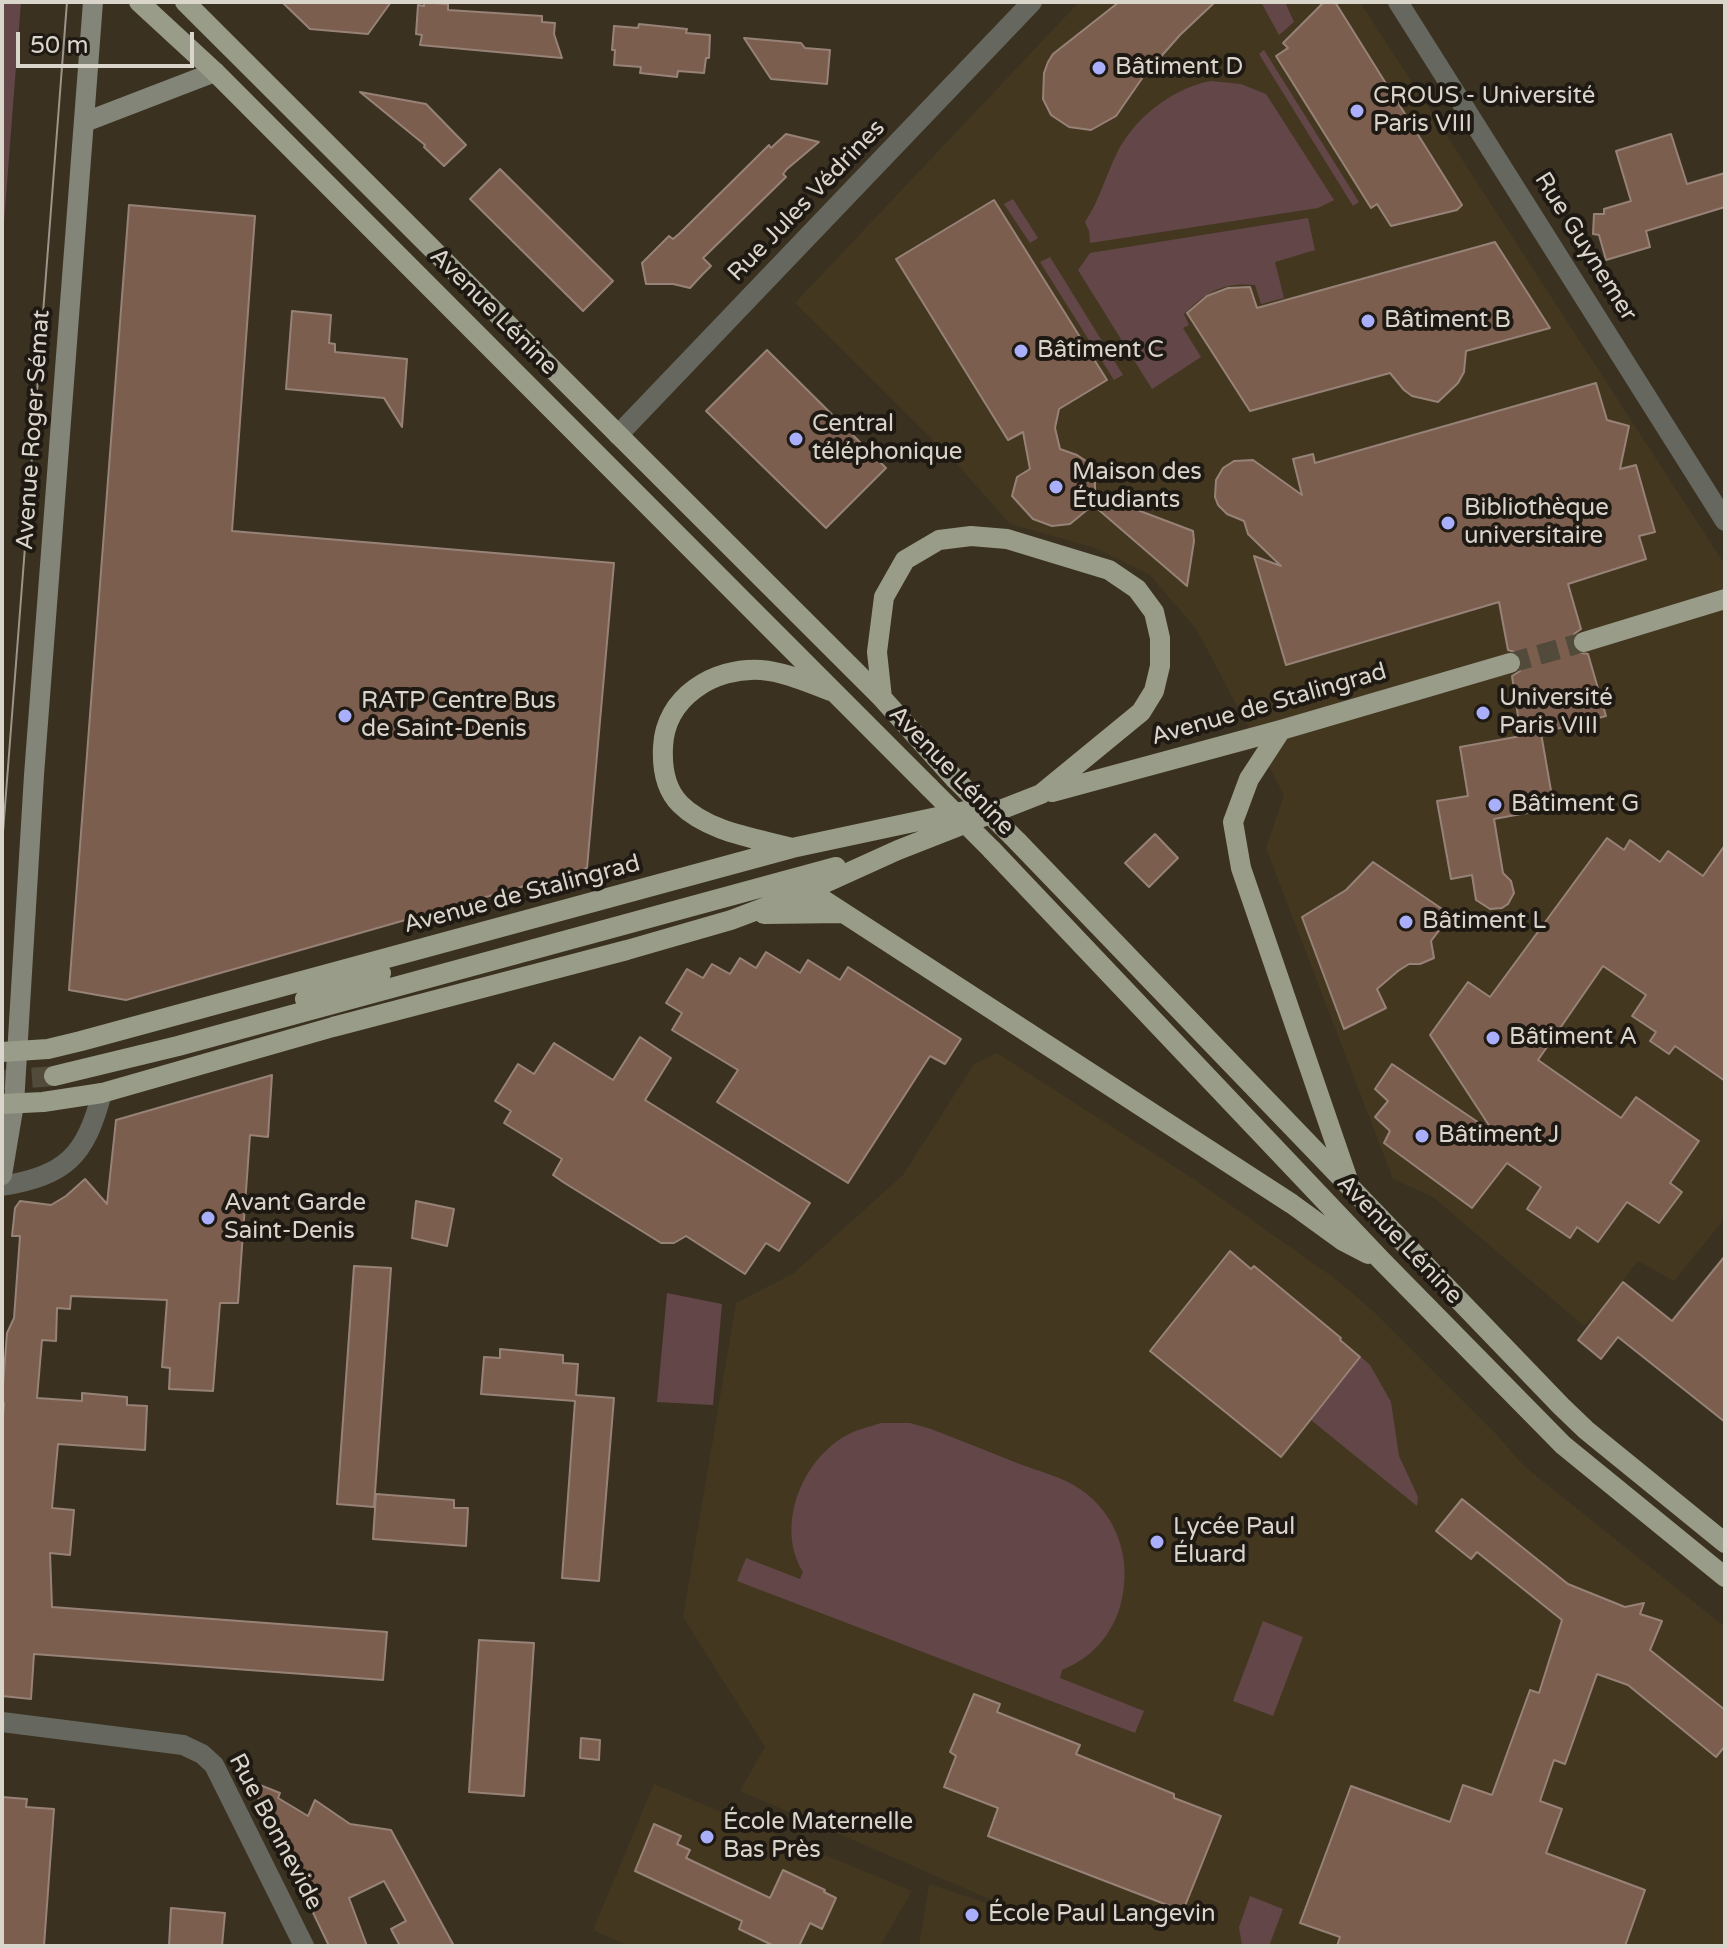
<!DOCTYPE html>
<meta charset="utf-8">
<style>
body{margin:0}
#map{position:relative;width:1727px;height:1948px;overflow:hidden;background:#3a3121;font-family:"Varela Round",sans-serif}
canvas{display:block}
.frame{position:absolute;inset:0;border:4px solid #dad5cb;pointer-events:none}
.scale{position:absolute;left:16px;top:32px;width:178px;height:36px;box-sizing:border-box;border:4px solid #dad5cb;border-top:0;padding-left:10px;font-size:24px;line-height:28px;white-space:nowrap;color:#dad5cb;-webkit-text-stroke:6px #1e1912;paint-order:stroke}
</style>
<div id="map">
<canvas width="1727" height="1948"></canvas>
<div class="frame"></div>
<div class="scale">50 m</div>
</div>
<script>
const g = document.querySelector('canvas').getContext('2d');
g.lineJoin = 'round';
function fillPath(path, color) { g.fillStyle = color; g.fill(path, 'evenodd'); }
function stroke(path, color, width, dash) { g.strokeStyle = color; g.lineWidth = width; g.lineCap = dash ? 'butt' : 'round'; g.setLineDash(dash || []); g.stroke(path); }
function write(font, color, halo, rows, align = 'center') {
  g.font = font + ' "Varela Round",sans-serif'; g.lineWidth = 8; g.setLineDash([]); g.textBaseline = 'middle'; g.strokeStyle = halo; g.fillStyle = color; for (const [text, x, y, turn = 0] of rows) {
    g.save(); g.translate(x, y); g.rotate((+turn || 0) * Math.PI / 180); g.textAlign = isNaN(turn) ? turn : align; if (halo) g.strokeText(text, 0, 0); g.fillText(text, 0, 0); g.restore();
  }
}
fillPath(new Path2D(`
 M1079,2H1360L1725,565V1218L1674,1281L1638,1261L1602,1308L1584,1326L1433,1197L1393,1179L1266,848L1284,795L1197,630L1150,575L1095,548L1010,524L956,463L795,303Z
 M997,1053L1195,1180L1337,1280L1373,1311L1496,1434L1525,1467L1725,1627V1946H919L929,1884L1040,1921L740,1791L765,1747L683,1617L736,1303L794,1273L903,1175L974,1064Z
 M654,1784L912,1891L880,1946H629L593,1930Z`), '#433720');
fillPath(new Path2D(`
 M2,2H21L2,248Z
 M1261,2H1285L1294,22L1279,35Z
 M1264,50L1359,202L1353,206L1259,54Z
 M1211,81L1241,84L1266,94L1334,200L1318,208L1090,243L1089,231L1085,222C1099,201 1105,178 1116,155C1133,119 1172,88 1211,81Z
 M1013,199L1038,238L1030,243L1004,204Z
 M1308,218L1315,250L1275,262L1284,298L1261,304L1255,285C1223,282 1206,292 1184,314L1189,325L1183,328L1201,357L1152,389L1078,270L1090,253Z
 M1050,257L1123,375L1114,380L1040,262Z
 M667,1293L722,1304L713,1405L657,1402Z
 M1361,1357L1370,1365L1391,1402L1399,1456L1418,1497L1417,1506L1311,1420Z
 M881,1423H910L931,1429C960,1440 989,1452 1017,1463C1037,1471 1063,1477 1080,1489C1118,1515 1132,1560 1121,1603C1113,1634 1092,1658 1062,1670L1060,1678L1144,1711L1135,1733L737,1581L746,1558L800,1579L803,1572C775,1526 802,1461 845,1436C855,1430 869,1427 881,1423Z
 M1263,1621L1303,1637L1273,1716L1233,1701Z
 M1250,1896L1283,1909L1269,1946H1242L1239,1927Z`), '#634748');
const building = new Path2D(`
 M282,2H391L368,34L310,29Z
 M424,2L448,4V10L542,16V22L555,23L554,34L562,58L420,45L422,35L416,34L418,5L424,6Z
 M1119,2H1215L1180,35L1143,77L1116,116L1091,130L1069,127L1051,115L1043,99L1044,73L1048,62L1053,54Z
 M1324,2H1335L1462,205L1457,210L1391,226L1377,204L1371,208L1276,56L1288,48L1283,43Z
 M639,24L687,29L686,33L710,35L709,58H706L704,73L678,71L677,77L640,73L641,67L614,65L615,50H612L614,26L638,28Z
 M744,38L801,43L805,48L830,50L827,84L771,79Z
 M360,92L426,104L466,145L444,166L424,147L425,145Z
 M786,134L819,142L787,169L783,174L786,177L703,258L711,266L702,275L690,288L673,284H646L642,263L669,236L673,239L679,234L769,145L771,148Z
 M1671,134L1687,184L1725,173V207L1646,231L1650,247L1606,260L1599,235L1593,234L1594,214H1604V209L1631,201L1616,151Z
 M500,169L613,281L583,311L470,199Z
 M994,200L1107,380L1059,409L1055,428L1060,449L1077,455L1086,461L1095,483V494L1193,531L1194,541L1187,586L1093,505L1070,524L1052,526L1033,519L1012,496L1017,477L1030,469L1023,432L1008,440L896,259Z
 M129,205L255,216L232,531L614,563L587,868L126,1000L69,990Z
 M1495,242L1550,328L1466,351L1464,372L1458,383L1438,402L1412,396L1404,390L1390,373L1250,411L1187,313L1207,296L1228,288L1250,287L1257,308Z
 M292,311L331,315L329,343L335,344V352L407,359L402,427L384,398L286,389Z
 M767,350L886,468L826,528L706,411Z
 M1596,383L1607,420L1629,426L1620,469L1636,465L1655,532L1639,536L1646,559L1568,584L1581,629L1574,634L1571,645L1576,652L1588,654L1606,716L1541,733L1554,808L1494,819L1503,873L1511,881L1514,893L1508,904L1502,908L1490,909L1476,900L1472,875L1451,879L1437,801L1468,796L1460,747L1521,736L1512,676L1520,671L1523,660L1518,653L1508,650L1499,602L1286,665L1254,556L1281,566L1248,534L1244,521L1227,514L1218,505L1215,497L1216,480L1223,468L1234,461L1253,460L1302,495L1293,459L1313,454L1315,463Z
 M1155,834L1178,858L1149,887L1125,863Z
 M1607,838L1624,850L1630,840L1660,862L1668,851L1703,876L1725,845V1081L1675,1046L1669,1054L1650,1041L1656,1032L1632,1016L1646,995L1603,966L1538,1060L1621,1118L1636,1097L1699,1141L1670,1183L1682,1192L1659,1223L1627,1202L1598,1242L1577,1227L1570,1238L1527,1209L1541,1187L1507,1163L1472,1208L1384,1143L1390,1131L1375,1117L1388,1101L1375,1089L1392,1064L1494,1133L1430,1035L1468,982L1490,997Z
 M1373,862L1451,915L1431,941L1434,958L1420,964H1409L1398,971L1377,989L1386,1008L1344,1029L1302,917L1346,890Z
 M766,952L800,973L808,960L840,980L848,967L961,1039L945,1064L930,1056L848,1183L717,1102L738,1070L672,1030L682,1013L666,1003L687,969L703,978L712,964L730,974L740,958L756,968Z
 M640,1037L671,1058L645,1100L810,1203L779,1251L766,1243L745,1274L686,1236L674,1243H661L563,1182L553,1175L562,1159L504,1123L511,1111L495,1101L518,1064L534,1074L554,1043L613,1080Z
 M272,1075L268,1137L250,1135L238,1303H220L213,1391L169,1389L170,1368L162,1367L167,1300L71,1296L70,1309L57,1308L56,1341L42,1340L37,1398L82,1401V1393L127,1397V1405L147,1406L145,1450L58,1444L52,1508L74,1510L70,1555L50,1553L52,1607L387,1632L383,1680L34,1654L31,1699L2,1696V1429L4,1403H2V1398L7,1333L14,1318L20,1236H12L15,1208L20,1201L51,1205L66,1196L85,1179L107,1204L116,1120Z
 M416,1201L454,1209L447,1246L412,1238Z
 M1230,1251L1251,1269L1254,1266L1341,1338L1340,1340L1360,1357L1281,1457L1150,1351Z
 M1725,1256V1422L1618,1337L1601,1359L1578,1340L1623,1282L1672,1321Z
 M354,1266L391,1268L374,1507L337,1504Z
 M500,1349L563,1355V1363L578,1364L576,1395L614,1398L599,1581L562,1578L575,1401L481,1394L484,1357L500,1358Z
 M376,1494L454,1500V1508H468L466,1546L373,1539Z
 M1462,1499L1568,1584L1625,1607L1644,1603L1640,1614L1662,1621L1650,1650L1725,1710V1746L1716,1757L1628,1685L1597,1674L1565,1764L1554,1760L1540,1801L1562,1809L1546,1853L1645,1890L1625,1946H1337L1340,1937L1300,1923L1351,1786L1450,1822L1463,1785L1492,1795L1530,1690L1539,1693L1562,1620L1477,1552L1471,1559L1436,1531Z
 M479,1640L534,1643L524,1796L469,1792Z
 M974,1694L1000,1704L997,1712L1080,1745L1076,1754L1174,1794V1798L1221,1816L1183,1911L988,1836L998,1808L944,1787L956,1756L950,1752Z
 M581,1738L600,1740L599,1760L580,1758Z
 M250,1781L280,1793L278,1798L308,1816L315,1800L350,1824L391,1830L454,1946H400L391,1929L406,1921L384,1881L349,1898L367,1946H329Z
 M2,1797L27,1799L26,1807L54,1809L44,1946H2Z
 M654,1824L681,1836L677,1844L690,1850L686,1858L770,1898L783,1870L825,1890L824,1892L836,1898L822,1929L810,1923L799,1946H774L739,1929L742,1921L635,1871Z
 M171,1908L225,1913L222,1946H169Z`);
fillPath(building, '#7c5e4e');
stroke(building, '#978277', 2);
stroke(new Path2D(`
 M1510,663L1584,642
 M2,1080L54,1076`), '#524a3a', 20, [20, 10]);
stroke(new Path2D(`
 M1398,2L1725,521
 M618,435L1032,2
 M2,1186C66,1175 85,1157 102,1093
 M2,1722L183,1745L202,1754L214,1765L304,1946`), '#66685f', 20);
stroke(new Path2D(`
 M85,122L215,72
 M2,1175L14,1104L34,775L93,2`), '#838578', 20);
stroke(new Path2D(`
 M139,2L215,72L929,787
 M185,2L882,698L955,779
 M1584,642L1725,599
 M1281,730L1249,779L1233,822L1241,868L1349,1183
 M1052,792L1281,730L1510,663
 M1018,842L1561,1406L1586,1430L1725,1543
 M792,848C755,838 708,832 680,804C665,789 662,768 663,747C665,697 714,667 761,670C786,672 809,683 831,691
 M992,850L1382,1261L1563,1445L1725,1577
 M798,893L822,899L1292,1204L1343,1241L1368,1254
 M764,914L844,913
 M305,999L381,973
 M2,1052L48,1049L81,1041L792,848L970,810
 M54,1076L178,1046L836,867
 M2,1104L43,1102L102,1093L333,1027L627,950L731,920L803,893L898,850L1041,794L1141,712L1154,691L1160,666V638L1154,612L1137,589L1109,570L1007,539L971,536L939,540L905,560L884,597L877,652L882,698`), '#9a9c8a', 20);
stroke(new Path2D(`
 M2,845L67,2`), '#9c9589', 2);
stroke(new Path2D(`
 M955,779L1018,842
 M929,787L992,850`), '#9a9c8a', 20);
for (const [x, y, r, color] of [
 [1099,68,8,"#aaaffb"],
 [1357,111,8,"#aaaffb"],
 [1368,321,8,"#aaaffb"],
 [1021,351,8,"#aaaffb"],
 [796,439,8,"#aaaffb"],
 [1056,487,8,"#aaaffb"],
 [1448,523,8,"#aaaffb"],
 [1483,713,8,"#aaaffb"],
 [345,716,8,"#aaaffb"],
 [1495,805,8,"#aaaffb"],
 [1406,922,8,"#aaaffb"],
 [1493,1038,8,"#aaaffb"],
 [1422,1136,8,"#aaaffb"],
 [208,1218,8,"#aaaffb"],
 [1157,1542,8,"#aaaffb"],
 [707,1837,8,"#aaaffb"],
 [972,1915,8,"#aaaffb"]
]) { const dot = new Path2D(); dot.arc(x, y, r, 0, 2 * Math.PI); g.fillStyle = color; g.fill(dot); stroke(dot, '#1e1912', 3); }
write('24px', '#dad5cb', '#1e1912', [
 ["Bâtiment D",1115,68],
 ["CROUS - Université",1373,97],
 ["Paris VIII",1373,125],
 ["Bâtiment B",1384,321],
 ["Bâtiment C",1037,351],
 ["Central",812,425],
 ["téléphonique",812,453],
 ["Maison des",1072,473],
 ["Étudiants",1072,501],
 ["Bibliothèque",1464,509],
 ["universitaire",1464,537],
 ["Université",1499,699],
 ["Paris VIII",1499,727],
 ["RATP Centre Bus",361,702],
 ["de Saint-Denis",361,730],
 ["Bâtiment G",1511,805],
 ["Bâtiment L",1422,922],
 ["Bâtiment A",1509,1038],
 ["Bâtiment J",1438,1136],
 ["Avant Garde",224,1204],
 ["Saint-Denis",224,1232],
 ["Lycée Paul",1173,1528],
 ["Éluard",1173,1556],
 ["École Maternelle",723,1823],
 ["Bas Près",723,1851],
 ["École Paul Langevin",988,1915]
], 'left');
write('24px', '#dad5cb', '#1e1912', [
 ["Rue Jules Védrines",807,201,-46],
 ["Rue Guynemer",1585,247,58],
 ["Avenue Lénine",493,312,45],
 ["Avenue Roger Sémat",34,430,-86],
 ["Avenue de Stalingrad",1269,705,-16],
 ["Avenue Lénine",951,771,46],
 ["Avenue de Stalingrad",522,895,-15],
 ["Avenue Lénine",1399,1240,46],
 ["Rue Bonnevide",275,1832,62]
]);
</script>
